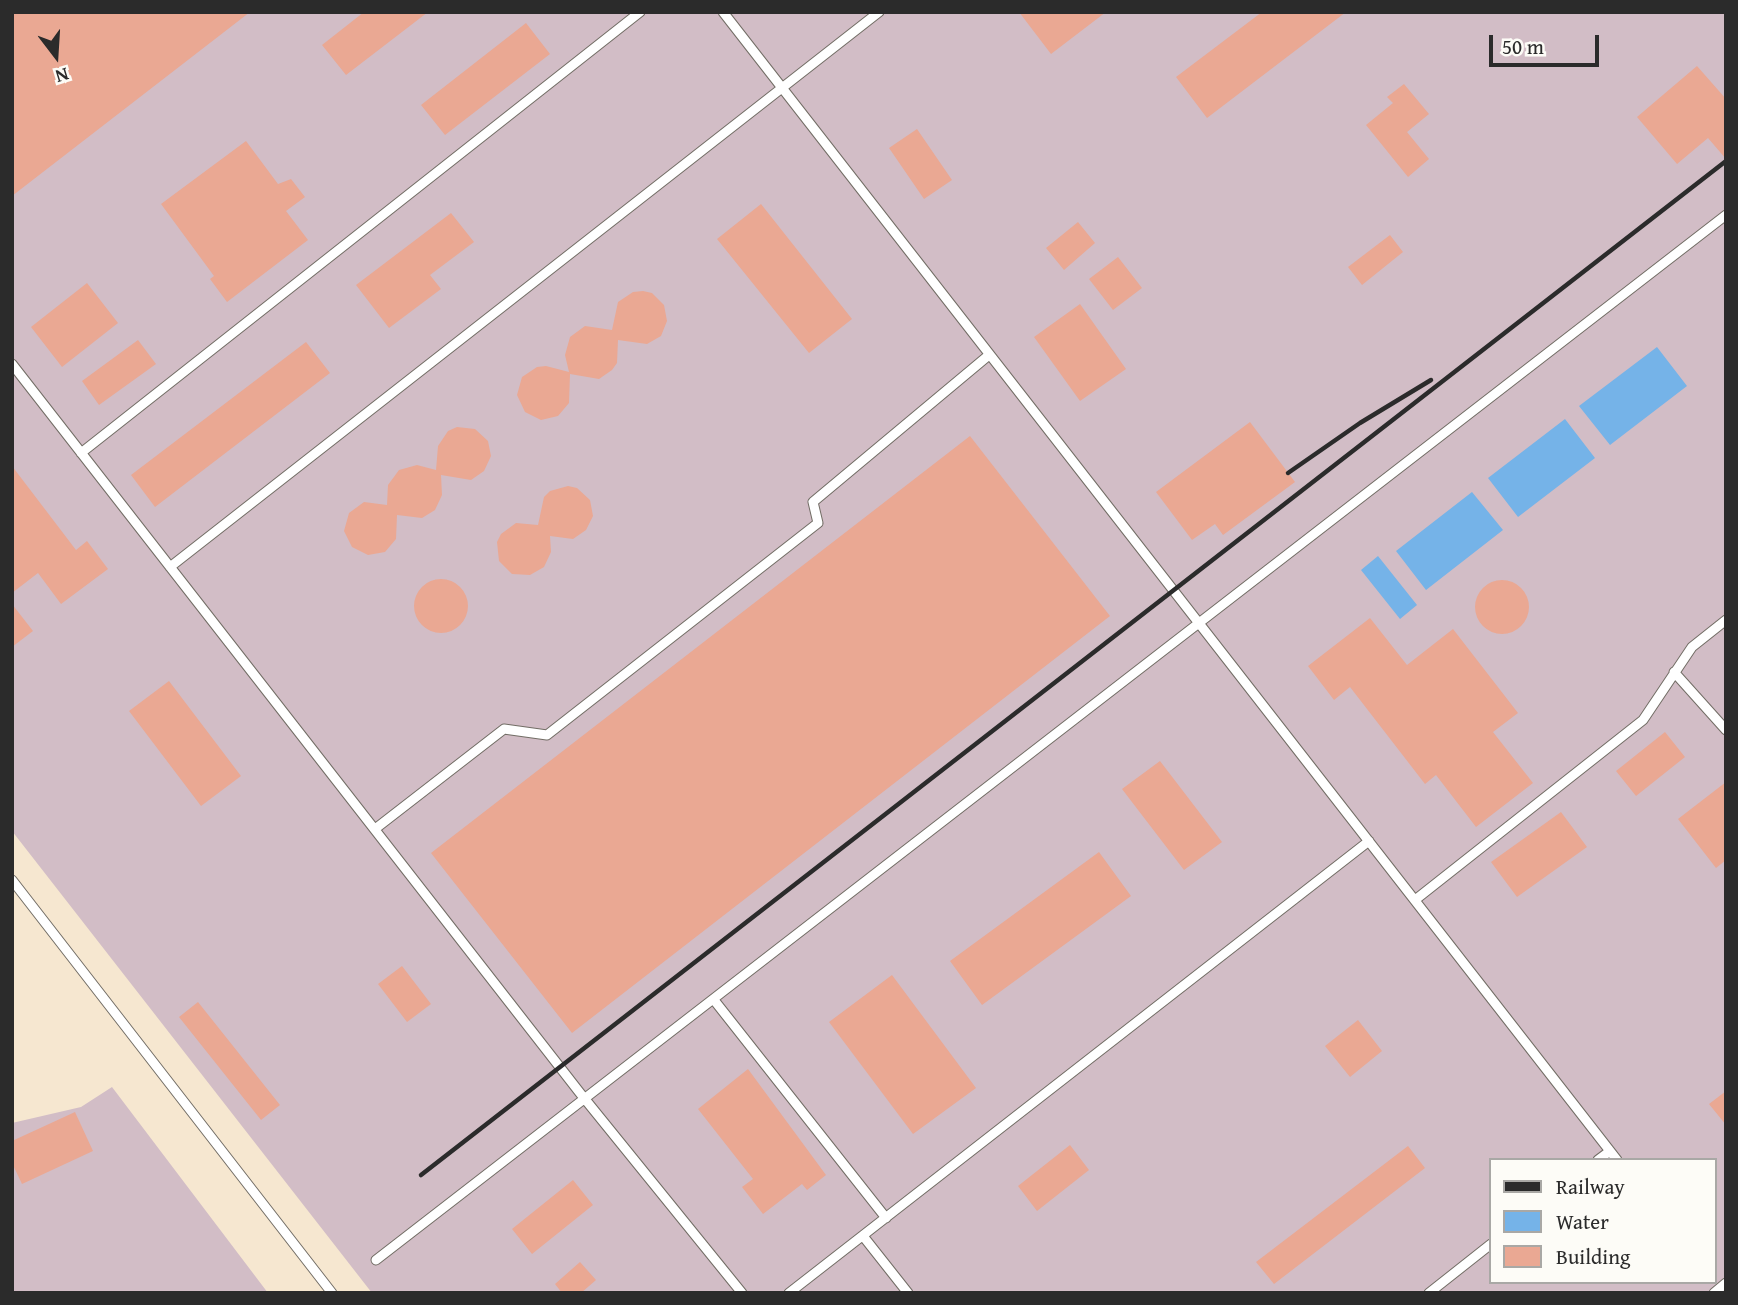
<!DOCTYPE html>
<style>
body{margin:0}
#map{position:relative;width:1738px;height:1305px;overflow:hidden;background:#f6e7d0;font-family:"Gentium Book Plus",serif}
canvas{display:block}
.frame{position:absolute;inset:0;border:14px solid #2b2b2b;pointer-events:none}
.legend{position:absolute;left:1489px;top:1158px;width:228px;height:126px;box-sizing:border-box;background:#fdfcf7;border:2px solid #a9a8a5;margin:0;padding:9px 12px;list-style:none;font-size:21px;color:#2b2b2b}
.legend li{display:flex;align-items:center;gap:14px;height:35px}
.legend b{width:35px;border:2px solid #a9a8a5}
.north{position:absolute;left:21px;top:21px;width:70px;height:70px;-webkit-text-stroke:5px #fdfcf7;paint-order:stroke;rotate:163deg;font-size:19px;font-weight:700;line-height:28px;text-align:center;color:#2b2b2b}
.north::after{content:'';display:block;margin:auto;width:24px;height:32px;background:#2b2b2b;clip-path:polygon(50% 0,100% 100%,50% 72%,0 100%)}
.scale{position:absolute;left:1489px;top:35px;width:110px;height:32px;box-sizing:border-box;border:4px solid #2b2b2b;border-top:0;padding-left:9px;font-size:21px;line-height:24px;white-space:nowrap;color:#2b2b2b;-webkit-text-stroke:5px #fdfcf7;paint-order:stroke}
</style>
<div id="map">
<canvas width="1738" height="1305"></canvas>
<div class="frame"></div>
<ul class="legend">
<li><b style="height:9px;background:#2b2b2b"></b>Railway</li>
<li><b style="height:19px;background:#75b3e8"></b>Water</li>
<li><b style="height:19px;background:#eaa893"></b>Building</li>
</ul>
<div class="north">N</div>
<div class="scale">50 m</div>
</div>
<script>
const g = document.querySelector('canvas').getContext('2d');
g.lineJoin = 'round';
function fillPath(path, color) { g.fillStyle = color; g.fill(path, 'evenodd'); }
function stroke(path, color, width, dash) { g.strokeStyle = color; g.lineWidth = width; g.lineCap = dash ? 'butt' : 'round'; g.setLineDash(dash || []); g.stroke(path); }
fillPath(new Path2D(`
 M12,12H1726V1293H372L12,831ZM1491,1160H1715V1282H1491Z
 M112,1087L268,1293H12V1123L81,1107Z`), '#d2bdc6');
fillPath(new Path2D(`
 M1657,347L1687,386L1610,445L1579,406Z
 M1565,419L1595,458L1518,517L1488,478Z
 M1472,492L1503,530L1426,590L1396,551Z
 M1378,556L1417,605L1400,619L1361,570Z`), '#75b3e8');
fillPath(new Path2D(`
 M12,12H250L12,196Z
 M364,12H428L346,75L322,45Z
 M1019,12H1106L1051,54Z
 M1262,12H1346L1207,118L1176,77Z
 M526,23L550,54L445,135L421,105Z
 M1697,66L1726,99V159L1708,138L1677,164L1637,117Z
 M1404,84L1429,114L1407,132L1429,159L1408,177L1366,125L1393,103L1387,97Z
 M917,129L952,180L924,199L889,148Z
 M246,141L278,184L291,179L305,197L286,211L308,240L227,302L210,279L214,276L161,204Z
 M761,204L852,319L809,353L717,239Z
 M451,213L474,242L430,275L441,289L389,328L356,285Z
 M1078,222L1095,243L1064,270L1046,248Z
 M1390,235L1403,252L1362,285L1348,267Z
 M1118,257L1142,288L1113,310L1089,279Z
 M87,283L118,323L62,367L31,327Z
 M643,291L652,293L664,305L667,321L661,336L647,344L618,340L617,363L612,370L599,379L570,374L569,403L558,416L541,420L525,412L517,395L522,377L537,367L546,366L569,372L565,355L570,337L585,326L612,330L618,302L633,292Z
 M1080,304L1126,369L1080,401L1034,337Z
 M138,340L156,364L99,405L82,381Z
 M306,342L330,373L155,507L131,475Z
 M1250,422L1295,482L1223,535L1215,524L1192,540L1156,492Z
 M457,427L475,429L488,441L491,456L484,471L471,480L441,475L442,495L435,510L422,518L397,515L396,539L385,552L368,555L352,547L344,531L349,513L364,502L387,505L388,485L399,470L417,465L436,470L438,446L448,431Z
 M970,436L1110,616L572,1033L431,853Z
 M12,466L76,550L87,541L108,569L61,604L38,573L12,593Z
 M568,486L577,488L590,500L593,516L586,530L573,539L550,536L551,552L544,567L530,575L512,574L499,561L497,542L501,534L516,523L538,525L544,497L550,491Z
 M414 606a27 27 0 1 1 54 0a27 27 0 1 1-54 0Z
 M1475 607a27 27 0 1 1 54 0a27 27 0 1 1-54 0Z
 M12,604L33,631L12,647Z
 M1370,618L1407,665L1453,629L1518,713L1493,732L1533,783L1476,827L1436,775L1425,784L1350,687L1334,700L1308,666Z
 M169,681L241,776L201,806L129,711Z
 M1665,732L1685,757L1636,796L1616,771Z
 M1160,761L1222,842L1184,870L1122,789Z
 M1726,782V860L1716,868L1678,819Z
 M1561,812L1587,847L1517,897L1491,862Z
 M1099,852L1131,896L982,1005L950,961Z
 M402,966L431,1004L407,1022L378,984Z
 M892,975L976,1088L913,1134L829,1022Z
 M198,1002L280,1105L261,1120L179,1017Z
 M1358,1020L1382,1051L1350,1077L1325,1046Z
 M748,1069L826,1175L807,1190L802,1184L763,1214L742,1187L753,1179L698,1109Z
 M1726,1091V1125L1709,1104Z
 M75,1112L93,1151L22,1184L12,1163V1141Z
 M1070,1145L1089,1170L1037,1211L1018,1186Z
 M1408,1146L1425,1168L1274,1284L1256,1262Z
 M573,1180L593,1205L532,1254L512,1229Z
 M580,1262L596,1280L581,1293H562L555,1284Z`), '#eaa893');
const service = new Path2D(`
 M723,12L1617,1160
 M12,364L580,1093L742,1293
 M81,453L640,12
 M170,567L879,12
 M1674,672L1726,730
 M375,829L504,729L547,735L818,523L813,502L989,355
 M12,880L332,1293
 M1415,900L1643,720L1692,647L1726,620
 M714,1000L886,1218
 M1598,1160L1610,1151
 M863,1236L908,1293
 M376,1260L1726,215
 M789,1293L1369,841
 M1429,1293L1491,1244
 M1714,1293L1726,1283`);
stroke(service, '#726d65', 11);
stroke(service, '#fff', 9);
stroke(new Path2D(`
 M1288,473L1360,423L1431,380
 M421,1175L1726,161`), '#2b2b2b', 4.5);
</script>
